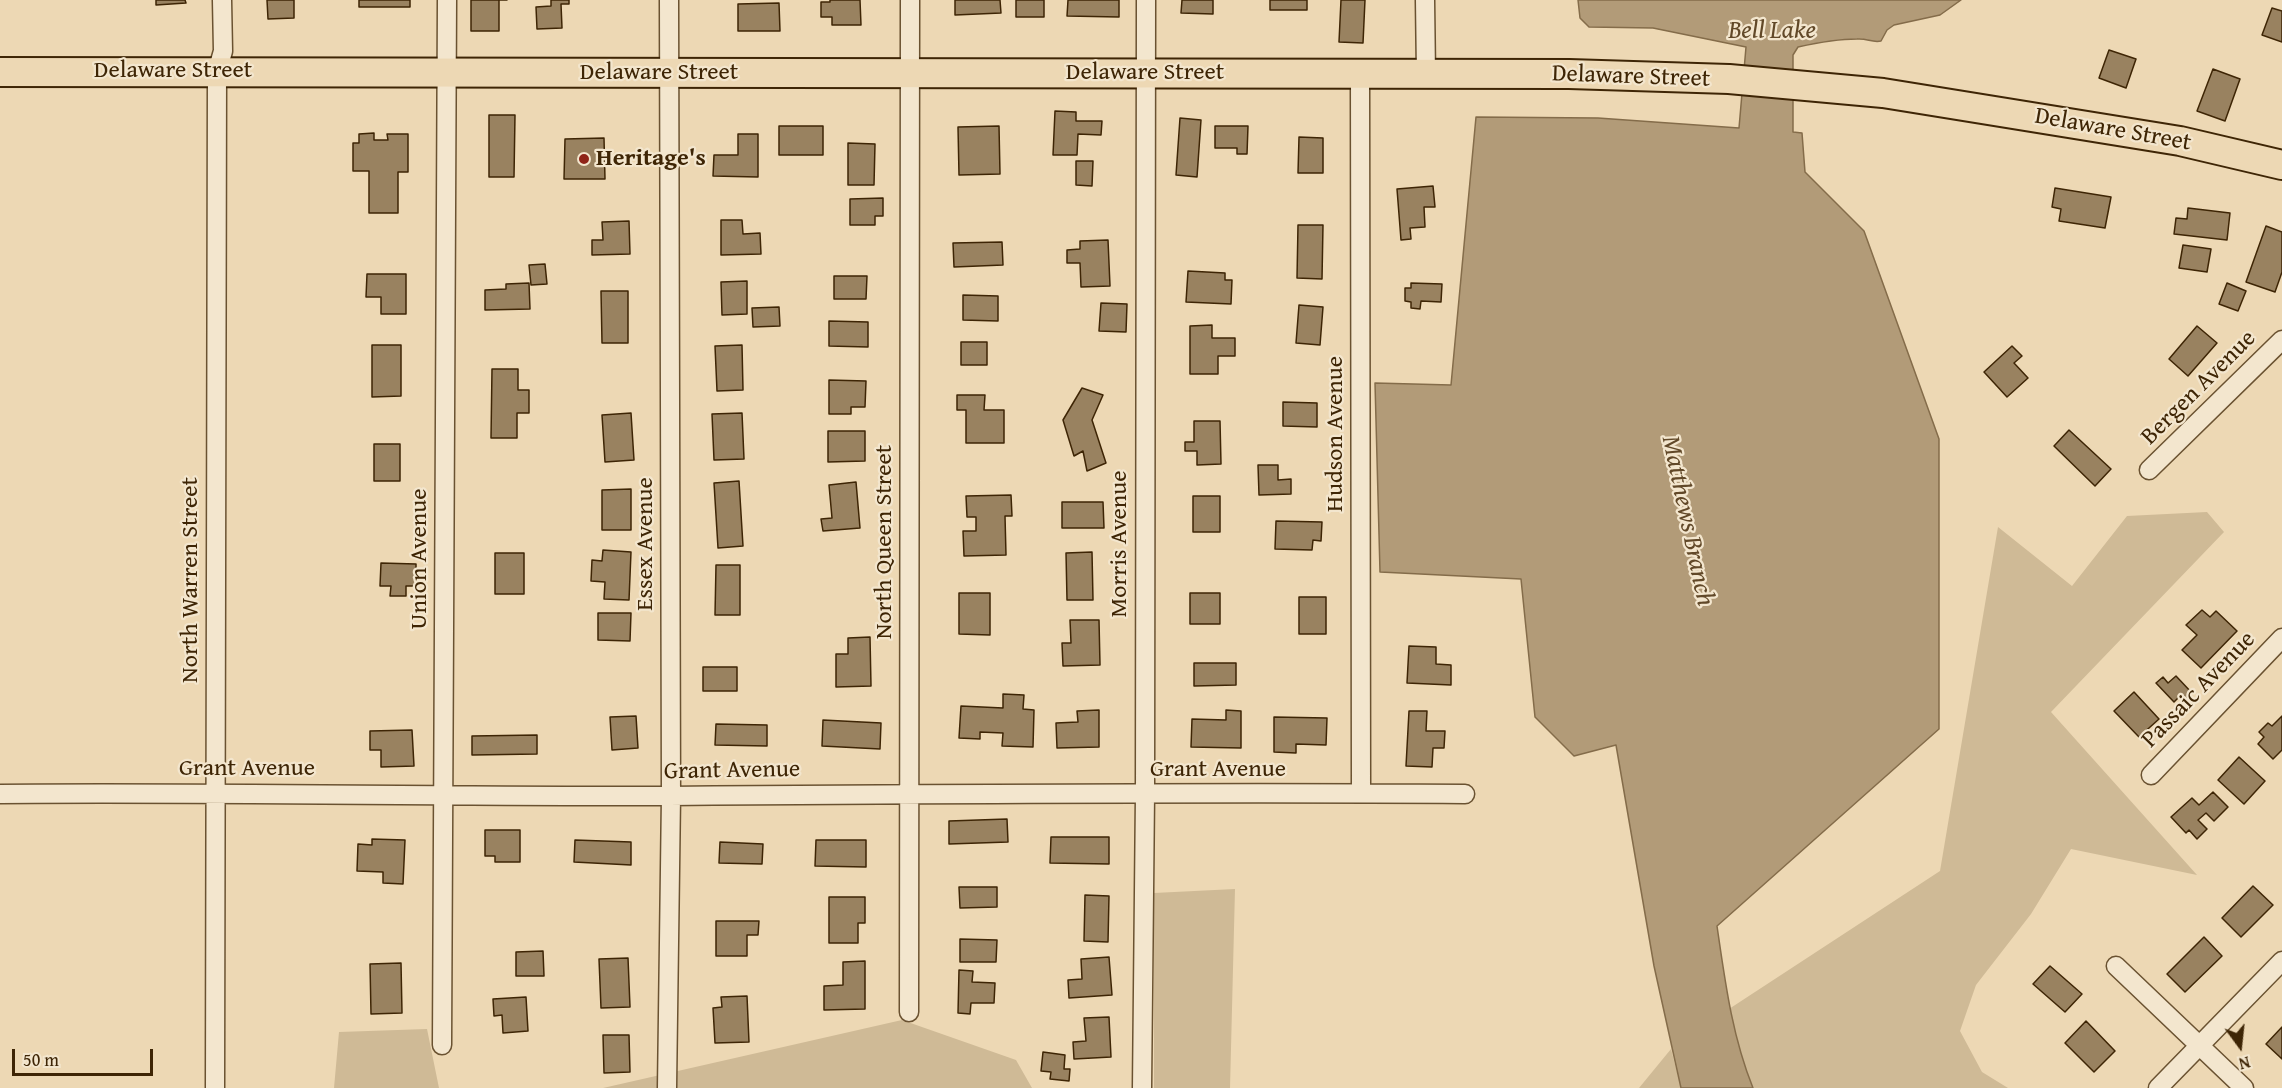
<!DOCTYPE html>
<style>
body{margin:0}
#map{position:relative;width:2282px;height:1088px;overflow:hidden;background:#edd8b4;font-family:"Gentium Book Plus",serif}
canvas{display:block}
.north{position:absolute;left:2210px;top:1016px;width:60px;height:60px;-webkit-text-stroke:4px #f3e6ce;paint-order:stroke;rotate:165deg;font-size:16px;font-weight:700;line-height:24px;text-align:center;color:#3e2505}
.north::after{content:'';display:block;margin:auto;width:21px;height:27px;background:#3e2505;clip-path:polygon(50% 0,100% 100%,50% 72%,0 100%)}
.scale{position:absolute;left:12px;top:1049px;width:141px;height:27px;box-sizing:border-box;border:3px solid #3e2505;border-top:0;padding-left:8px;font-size:18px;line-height:21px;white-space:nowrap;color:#3e2505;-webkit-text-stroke:4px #f3e6ce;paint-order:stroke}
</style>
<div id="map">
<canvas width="2282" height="1088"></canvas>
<div class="north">N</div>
<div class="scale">50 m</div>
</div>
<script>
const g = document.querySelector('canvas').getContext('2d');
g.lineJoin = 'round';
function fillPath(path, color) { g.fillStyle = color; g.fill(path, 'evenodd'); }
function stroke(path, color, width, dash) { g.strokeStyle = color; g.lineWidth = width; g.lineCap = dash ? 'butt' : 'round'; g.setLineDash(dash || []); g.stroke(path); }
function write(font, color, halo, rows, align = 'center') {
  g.font = font + ' "Gentium Book Plus",serif'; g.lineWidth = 4.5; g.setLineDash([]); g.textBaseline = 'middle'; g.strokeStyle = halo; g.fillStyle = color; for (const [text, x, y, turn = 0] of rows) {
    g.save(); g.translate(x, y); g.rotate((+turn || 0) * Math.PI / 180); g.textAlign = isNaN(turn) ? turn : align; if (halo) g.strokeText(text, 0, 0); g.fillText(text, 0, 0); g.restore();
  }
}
fillPath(new Path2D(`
 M2207,512L2224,532L2051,712L2197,875L2071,849L2031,914L1976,985L1960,1031L1982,1072L2008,1088H1753L1741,1059L1729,1009L1940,871L1998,527L2072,586L2127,516Z
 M1235,889L1230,1088H1154V893Z
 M902,1020L1016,1060L1032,1088H603Z
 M427,1029L439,1088H334L339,1032Z
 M1671,1049L1681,1088H1639Z`), '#cfba96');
const water = new Path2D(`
 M1578,0H1961L1940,15L1894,25L1887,30L1881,41C1872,43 1867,38 1857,39C1839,39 1816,43 1798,47L1793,55V132L1802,133L1805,172L1864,231L1939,439V729L1717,926C1725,981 1732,1036 1753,1088H1681L1654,966L1616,745L1574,756L1535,717L1521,579L1380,572L1375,383L1451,385L1476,117L1598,118L1739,128L1746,47L1653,28L1589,27L1580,18Z`);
fillPath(water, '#b29b78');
stroke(water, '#846c4a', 1.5);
const building = new Path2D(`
 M156,0H185L186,3L156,5Z
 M267,0H294V18L268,19Z
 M359,0H410V7H359Z
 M471,0H507H499V31H471Z
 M551,0H569V4H561L562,28L537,29L536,7L551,6Z
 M830,0H860L861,25H832V17H821V2H830Z
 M955,0H1000L1001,13L955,15Z
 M1016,0H1044V17H1016Z
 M1068,0H1119V17L1067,16Z
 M1182,0H1213V14L1181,13Z
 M1270,0H1307V10H1270Z
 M1341,0H1365L1363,43L1339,42Z
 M779,3L780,31H738V4Z
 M2272,8L2282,11V42L2262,35Z
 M2109,50L2136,59L2126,88L2099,78Z
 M2213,69L2240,79L2225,121L2197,111Z
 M1055,111L1076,112V121H1102L1101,135L1078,134L1077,155H1053Z
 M489,115H515L514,177H489Z
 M1180,118L1201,120L1197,177L1176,175Z
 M779,126H823V155H779Z
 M999,126L1000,174L959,175L958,127Z
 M1215,126H1248L1247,154H1237V148H1215Z
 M374,133V140H388L387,134H408V172H398V213H369V171H353V143H359V134Z
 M738,134H758V177L713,176L714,155H738Z
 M1299,137L1323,138V173H1298Z
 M604,138L605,179H564L565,139Z
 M848,143L875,144L874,185H848Z
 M1076,161H1093L1092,186L1076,185Z
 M1433,186L1435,207H1424L1425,227L1410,228L1411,239L1401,240L1397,189Z
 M2055,188L2111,197L2105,228L2059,221L2061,209L2052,207Z
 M883,198V216H875V225H850V199Z
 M2188,208L2230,213L2227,240L2174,234L2176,218L2187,219Z
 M721,220H742L743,234L760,233L761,254L721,255Z
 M629,221L630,254L592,255V240H603L602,222Z
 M1298,225H1323L1322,279L1297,278Z
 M2266,226L2282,232V272L2275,292L2246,282Z
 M1108,240L1110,286L1081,287L1080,263H1067V250L1080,249V241Z
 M1002,242L1003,265L954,267L953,243Z
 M2183,245L2211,249L2207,272L2179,268Z
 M545,264L547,284L531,285L529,265Z
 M1188,271L1225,273V280H1232L1231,304L1186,302Z
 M367,274H406V314H381V297H366Z
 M834,276H867L866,299H834Z
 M747,281V314L722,315L721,282Z
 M529,283L530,309L485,310V290L506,289V284Z
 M1411,283L1442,284L1441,302L1421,301L1420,309L1411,308V302L1405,301V288H1411Z
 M2227,283L2246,291L2238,311L2219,304Z
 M601,291H628V343H602Z
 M963,295L998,296V321L963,320Z
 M1101,303L1127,304L1126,332L1099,331Z
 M1299,305L1323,307L1320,345L1296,343Z
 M779,307L780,326L753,327L752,308Z
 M829,321L868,322V347L829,346Z
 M1212,325V338H1235V356H1218V374H1190V326Z
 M2197,326L2217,343L2188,376L2169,359Z
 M961,342H987V365H961Z
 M372,345H401V396L372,397Z
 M742,345L743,390L717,391L715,346Z
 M2012,346L2022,356L2014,363L2028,378L2007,397L1984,372Z
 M492,369H518V390H529V413H517V438H491Z
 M829,380L866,381L865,407H851V414H829Z
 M1082,388L1103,395L1092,420L1106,463L1087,471L1083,451L1074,456L1063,420Z
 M957,395H985L984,410H1004V443H966V410H957Z
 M1283,402L1317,403V427L1283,426Z
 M631,413L634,460L605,462L602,415Z
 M742,413L744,459L714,460L712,414Z
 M1194,421H1220L1221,464L1197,465V451H1185V442H1194Z
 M2069,430L2111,469L2095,486L2054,446Z
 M828,431H865V461L828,462Z
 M374,444H400V481H374Z
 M1258,465H1278V480L1291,479V494L1259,495Z
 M739,481L743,546L718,548L714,483Z
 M856,482L860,528L823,531L821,519L832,518L829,485Z
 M631,489V530H602V490Z
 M1011,495L1012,516H1005L1006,555L964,556L963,531H976V517H967L966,496Z
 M1193,496H1220V532H1193Z
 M1062,502H1103L1104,528H1062Z
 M1276,521L1322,522L1321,541L1313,540L1312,550L1275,549Z
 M603,550L631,552L629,600L604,599L605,582L591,581L592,560L602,561Z
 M1092,552L1093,600H1067L1066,553Z
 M495,553H524V594H495Z
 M381,563L416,564V586H406V596H390L391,586H380Z
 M716,565H740V615H715Z
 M959,593H990V635L959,634Z
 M1190,593H1220V624H1190Z
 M1299,597H1326V634H1299Z
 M2202,610L2210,617L2216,611L2237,631L2201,668L2182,650L2197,635L2186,625Z
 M598,613H631L630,641L598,640Z
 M1070,620H1099L1100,665L1063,666L1062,643H1071Z
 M870,637L871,686L836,687V654H848V638Z
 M1409,646L1436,647V664L1451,665V685L1407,683Z
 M1194,663H1236V685L1194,686Z
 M703,667H737V691H703Z
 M2176,676L2192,693L2185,700L2181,695L2174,702L2156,683L2163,677L2168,683Z
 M2134,692L2159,719L2139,737L2114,711Z
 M1003,694L1024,695L1023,709L1034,710L1033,747L1002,746L1003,733L980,732V739L959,738L961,706L1003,708Z
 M1099,710V747L1057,748L1056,723L1078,722L1077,711Z
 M1226,710L1241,711V748L1191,747L1192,719L1226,720Z
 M1409,711H1427L1426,731H1445L1444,748H1433L1432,767L1406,766Z
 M636,716L638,748L612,750L610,717Z
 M2282,716V750L2273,759L2258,744L2264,737L2259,732L2268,723L2272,726Z
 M1274,717L1327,718L1326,745L1296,744V753L1274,752Z
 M823,720L881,723L880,749L822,746Z
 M716,724L767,725V746L715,745Z
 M412,730L414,766L381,767V750H370V731Z
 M537,735V754L472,755V736Z
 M2239,757L2265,781L2244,804L2218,780Z
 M2213,792L2228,807L2214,821L2206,813L2198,820L2207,829L2197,839L2189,830L2186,833L2171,817L2192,798L2199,805Z
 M1007,819L1008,842L949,844V821Z
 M485,830H520V862H495V856H485Z
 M1051,837H1109V864L1050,863Z
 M372,839L405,840L403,884L383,883V872L357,871L358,844L372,845Z
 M575,840L631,842V865L574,862Z
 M816,840H866V867L815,866Z
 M720,842L763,844L762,864L719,863Z
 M2253,886L2273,905L2241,937L2222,918Z
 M959,887H997V907L960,908Z
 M1085,895L1109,896L1108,942L1084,941Z
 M829,897H865V923H858V943H829Z
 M716,921H759L758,935H747V956H716Z
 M2204,937L2222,956L2185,992L2167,974Z
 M960,939L997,940L996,962H960Z
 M543,951L544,976H516V952Z
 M1109,957L1112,995L1069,998L1068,980L1082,979L1081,959Z
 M628,958L630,1007L601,1008L599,959Z
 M865,961V1009L824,1010V986L843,985V962Z
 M401,963L402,1013L371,1014L370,964Z
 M2050,966L2082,994L2065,1012L2033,984Z
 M959,970L973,971L972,982L995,983L994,1003H971L970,1014L958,1013Z
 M747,996L749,1042L715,1043L713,1008L722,1007L721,997Z
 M526,997L528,1031L503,1033L502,1015L494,1016L493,999Z
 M1109,1017L1111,1057L1074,1059L1073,1042L1086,1041L1084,1018Z
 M2086,1021L2115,1051L2094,1072L2065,1043Z
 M2282,1027V1059L2266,1044Z
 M603,1035H629L630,1072L604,1073Z
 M1043,1052L1065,1055L1064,1069H1070L1069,1081L1050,1079L1051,1072L1041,1071Z`);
fillPath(building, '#998260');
stroke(building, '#3e2505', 1.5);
const minor = new Path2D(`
 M1425,0L1426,74
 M1360,74L1361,793
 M2149,470L2282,340
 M2151,775L2282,638
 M0,794C223,792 446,797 670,796C935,794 1200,792 1465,794
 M2116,966L2244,1088
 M909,1012L910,0
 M442,1045L447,0
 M215,1088L217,72L223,51L222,0
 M667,1088L671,796L669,0
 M1142,1088L1145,794L1146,0
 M2158,1088L2282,961`);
const primary = new Path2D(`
 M0,72L1569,74L1729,79L1883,93L2180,141L2282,165`);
stroke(minor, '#6a5231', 21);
stroke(primary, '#3e2505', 32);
stroke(minor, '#f3e6ce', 18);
stroke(primary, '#edd8b4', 28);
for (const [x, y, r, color] of [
 [584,159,6,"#8f2418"]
]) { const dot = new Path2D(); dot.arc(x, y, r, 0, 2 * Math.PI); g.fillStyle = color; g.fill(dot); stroke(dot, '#f3e6ce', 2); }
write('24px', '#3e2505', '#f3e6ce', [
 ["Delaware Street",173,71],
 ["Delaware Street",659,73],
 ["Delaware Street",1145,73],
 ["Delaware Street",1631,77,2],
 ["Delaware Street",2113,130,10],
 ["Bergen Avenue",2199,388,-45],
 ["Hudson Avenue",1336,434,-90],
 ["North Queen Street",885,542,-90],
 ["Essex Avenue",646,544,-90],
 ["Morris Avenue",1120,544,-90],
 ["Union Avenue",420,559,-90],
 ["North Warren Street",191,580,-90],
 ["Passaic Avenue",2199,690,-46],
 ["Grant Avenue",247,769],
 ["Grant Avenue",1218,770],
 ["Grant Avenue",732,771,-1]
]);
write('bold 24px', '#3e2505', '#f3e6ce', [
 ["Heritage's",596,159]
], 'left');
write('italic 26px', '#614828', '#f3e6ce', [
 ["Bell Lake",1772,31],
 ["Matthews Branch",1687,521,78]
]);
</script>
